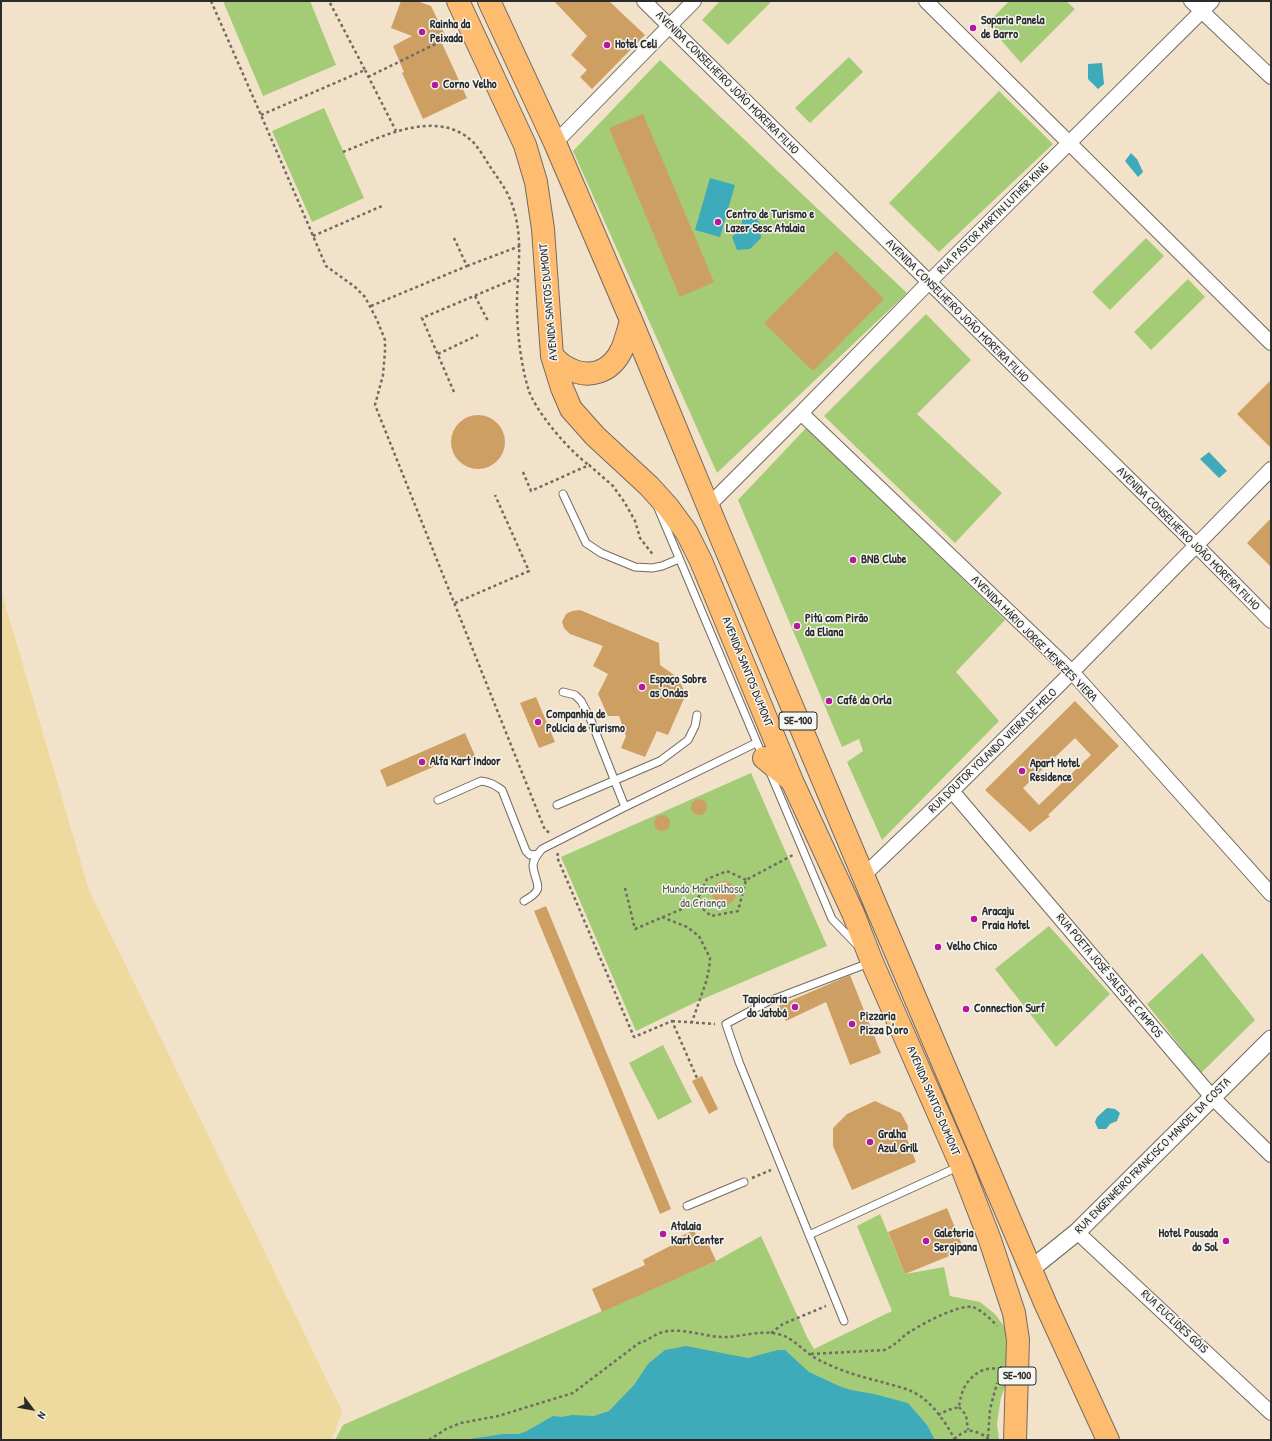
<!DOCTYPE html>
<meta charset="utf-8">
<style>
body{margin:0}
#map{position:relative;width:1272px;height:1441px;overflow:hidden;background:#f3e2ca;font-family:"Patrick Hand",sans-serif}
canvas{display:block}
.frame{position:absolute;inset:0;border:2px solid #2b2b2b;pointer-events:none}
.north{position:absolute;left:12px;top:1389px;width:40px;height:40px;-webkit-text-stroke:3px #f6f6f2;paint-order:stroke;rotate:122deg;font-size:11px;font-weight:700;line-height:16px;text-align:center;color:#2b2b2b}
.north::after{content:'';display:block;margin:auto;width:14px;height:18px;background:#2b2b2b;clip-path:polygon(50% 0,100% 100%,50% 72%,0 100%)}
</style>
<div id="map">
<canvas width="1272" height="1441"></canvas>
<div class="frame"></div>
<div class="north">N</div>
</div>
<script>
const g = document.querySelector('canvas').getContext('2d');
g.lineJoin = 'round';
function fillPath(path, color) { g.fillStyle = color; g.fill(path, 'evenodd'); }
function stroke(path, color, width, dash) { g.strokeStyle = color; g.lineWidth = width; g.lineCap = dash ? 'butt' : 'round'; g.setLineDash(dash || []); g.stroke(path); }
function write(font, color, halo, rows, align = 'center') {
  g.font = font + ' "Patrick Hand",sans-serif'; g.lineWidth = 3; g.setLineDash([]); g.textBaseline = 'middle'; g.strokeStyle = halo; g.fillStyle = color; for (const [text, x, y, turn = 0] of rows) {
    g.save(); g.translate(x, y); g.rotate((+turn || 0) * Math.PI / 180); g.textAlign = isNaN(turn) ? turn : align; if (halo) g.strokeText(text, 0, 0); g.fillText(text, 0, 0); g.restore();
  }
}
fillPath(new Path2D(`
 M223,1H310L336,65L263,96Z
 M720,1H772L728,45L702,20Z
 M1009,1H1066L1075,9L1021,63L987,24Z
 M849,57L863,72L810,123L795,108Z
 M660,60L907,293L717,473L573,151Z
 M999,91L1053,144L939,252L889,203Z
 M324,108L364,198L312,222L272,131Z
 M1146,238L1164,256L1110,310L1092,292Z
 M1188,279L1205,297L1151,350L1134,332Z
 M926,314L971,360L917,414L1002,493L955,543L824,416Z
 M807,427L1005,620L956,672L999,721L882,840L847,762L863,751L859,739L842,747L738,500Z
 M751,773L827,946L698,1001L636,1031L561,857Z
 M1049,926L1110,994L1056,1047L995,969Z
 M1202,953L1255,1020L1201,1073L1147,1004Z
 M663,1045L692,1102L658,1120L629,1063Z
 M880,1214L905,1274L944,1267L950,1296L980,1302L995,1314L1006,1329L1007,1345V1382L1001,1397L997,1424L999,1440H335L343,1425L716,1261L761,1236L807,1337L814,1349L892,1311L857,1226Z`), '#a4cc77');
fillPath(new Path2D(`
 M1,590L89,890L342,1411L332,1440H1Z`), '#eeda9e');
fillPath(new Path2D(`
 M1102,63L1104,84L1098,89L1088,79V64Z
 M1131,153L1137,159L1143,172L1138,177L1125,161Z
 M710,178L735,185L720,237L695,230Z
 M749,211L760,223L761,238L750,249L737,250L732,237L740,230L743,218Z
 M1209,452L1227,471L1219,478L1200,459Z
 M1107,1108L1115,1109L1120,1113L1117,1121L1110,1124L1106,1129H1098L1095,1122L1097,1117Z
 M686,1346L748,1358L778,1350H785L809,1372L839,1386L851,1390L874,1394L908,1403L927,1425L935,1440H463L503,1434H518L525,1432L553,1416L562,1417L572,1415L594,1416L609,1411L634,1385L648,1364L665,1350Z`), '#3dabba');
fillPath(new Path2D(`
 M401,1H417L431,6L446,37L440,39L467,98L423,119L402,73L404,72L393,46L412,36L391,28Z
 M554,1H609L645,35L592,89L580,77L587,70L571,55L587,36Z
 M643,114L714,282L680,297L609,128Z
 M836,251L884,299L813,371L764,323Z
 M1271,380V448L1237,414Z
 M451 442a27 27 0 1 1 54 0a27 27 0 1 1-54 0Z
 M1271,518V567L1247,543Z
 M580,610L659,643L660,665L677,677L686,694L668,735L657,731L645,757L621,748L626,736L619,716H608L598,694L608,674L593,666L603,646L570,634L564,628L562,622L566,614L572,611Z
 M536,697L555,742L539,748L520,703Z
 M1075,701L1119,746L1048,815L1050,816L1030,832L985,790ZM1075,738L1091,755L1039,805L1023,788Z
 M465,733L476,758L459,765L456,757L387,787L380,770Z
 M691 807a8 8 0 1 1 16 0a8 8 0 1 1-16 0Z
 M654 823a8 8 0 1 1 16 0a8 8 0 1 1-16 0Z
 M712 893a12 12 0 1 1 24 0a12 12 0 1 1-24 0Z
 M546,906L671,1209L660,1214L534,911Z
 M850,975L881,1053L850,1065L826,1002L786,1021L778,1006Z
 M702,1076L718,1109L709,1114L692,1081Z
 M875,1101L901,1113L908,1126L907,1139L916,1162L852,1190L833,1146V1128L847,1114Z
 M947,1208L964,1250L905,1274L888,1232Z
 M694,1230L700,1244L707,1241L716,1261L602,1312L592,1289L645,1265L643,1260L676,1243L675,1239Z`), '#cd9f63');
const service = new Path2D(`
 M563,494L586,543L601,553L635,567L652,568L662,566L679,559
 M658,508L763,757
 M563,692L575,695L581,701L590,718L625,807
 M769,770L832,919L858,946
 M438,800L481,781C490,782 495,785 502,790L526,851L530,855L538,854
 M557,805L660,761L688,740L695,726L697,715
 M524,901C547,888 535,885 533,866C533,859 538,854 542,849L625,807L756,743
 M687,1206L744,1182
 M809,1235L960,1166
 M844,1321L739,1062L726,1024L769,1001L869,963`);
const minor = new Path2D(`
 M644,1L1196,545L1271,621
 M926,1L1271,343
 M1191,1L1271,77
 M555,143L694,1
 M801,413L1072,672L1271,894
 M708,506L801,413L928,283L1212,1
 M952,791L1212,1097L1271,1155
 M863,876L952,791L1072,672L1271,469
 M1077,1232L1271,1413`);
const tertiary = new Path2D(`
 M1031,1269L1077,1232L1271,1039`);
const primary = new Path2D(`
 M458,1L525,145L536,182L543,229L552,356L562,388L571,409L595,436L649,486L668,507L687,533L701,561L792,781L853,913L872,962L961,1165L990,1240L1014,1313L1018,1340L1015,1440
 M489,1L555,143L631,320L722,540L876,906L1046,1305L1108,1440
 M552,356C556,359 559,363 564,366C588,381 612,373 623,347C626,338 629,329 631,320
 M764,758L791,780`);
stroke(service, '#716b63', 9);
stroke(minor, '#716b63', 16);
stroke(tertiary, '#716b63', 19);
stroke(primary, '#716b63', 24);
stroke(new Path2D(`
 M211,1L261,115L326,266L355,287L365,297L377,320L385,340V351L383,375L375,405L545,830L550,833
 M365,70L396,131
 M368,77L454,35
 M261,115L365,70L329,1
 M343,152C381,137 436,108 472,141C479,148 484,157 489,165C496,176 505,187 510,199C526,238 516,273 517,313C518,338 521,364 528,388C534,410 570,452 589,465
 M313,236L382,206
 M467,266L520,246
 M475,296L488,321
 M371,306L467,266L453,236
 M438,354L478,335
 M454,392L422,318L519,277
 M523,472L531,491L589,465L613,486L625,503L635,521L640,538L654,556
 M455,603L529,571L495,495
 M558,853L557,857L634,1037L672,1021L697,1078
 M746,880L727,871L707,879L696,903L711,916L738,911L746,880L793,855
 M625,888L635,929L696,903
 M662,917L687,927L699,936L710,958L709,969L706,982L692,1022
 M672,1021L715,1024
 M752,1178L771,1170
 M771,1333L783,1324L826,1306
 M811,1354L885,1350C893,1346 899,1341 905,1335C918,1326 958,1304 973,1307C981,1310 991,1319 997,1326
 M959,1407L966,1415L968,1430
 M938,1415L948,1410L959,1407C961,1391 966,1379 981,1371C986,1368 993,1369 999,1368
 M988,1437L990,1409L997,1383
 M954,1439C964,1431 969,1428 981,1434C985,1436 987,1437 989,1440
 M429,1440L446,1429L461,1423L498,1416L573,1393L639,1343C648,1341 654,1334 663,1332C685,1327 706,1338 727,1337C744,1336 761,1330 778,1334C795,1338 804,1353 819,1360C838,1370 861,1377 882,1382C891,1385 902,1387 911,1391C931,1400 945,1421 955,1440`), '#716b63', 2.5, [3, 3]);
stroke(service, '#fff', 7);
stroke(minor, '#fff', 14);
stroke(tertiary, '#fff', 17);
stroke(primary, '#fdbc70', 22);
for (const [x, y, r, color] of [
 [973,28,4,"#b5179e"],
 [422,32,4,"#b5179e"],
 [607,45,4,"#b5179e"],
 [435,85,4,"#b5179e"],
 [718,222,4,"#b5179e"],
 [853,560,4,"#b5179e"],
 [797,626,4,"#b5179e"],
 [642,687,4,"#b5179e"],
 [829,701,4,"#b5179e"],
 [538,722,4,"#b5179e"],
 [422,762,4,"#b5179e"],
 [1022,771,4,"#b5179e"],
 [974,919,4,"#b5179e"],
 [938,947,4,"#b5179e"],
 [795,1007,4,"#b5179e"],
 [966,1009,4,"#b5179e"],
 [852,1024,4,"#b5179e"],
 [870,1142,4,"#b5179e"],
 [663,1234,4,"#b5179e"],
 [926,1241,4,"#b5179e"],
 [1226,1241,4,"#b5179e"]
]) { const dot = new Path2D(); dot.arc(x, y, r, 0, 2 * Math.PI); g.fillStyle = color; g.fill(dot); stroke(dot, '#f6f6f2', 1.5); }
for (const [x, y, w] of [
 [798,721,38],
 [1017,1376,38]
]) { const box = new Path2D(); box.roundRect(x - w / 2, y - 9, w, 18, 3); g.fillStyle = '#f6f6f2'; g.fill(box); stroke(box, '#2b2b2b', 1); }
write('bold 11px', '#2b2b2b', null, [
 ["SE-100",798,721],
 ["SE-100",1017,1376]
]);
write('bold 12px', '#2b2b2b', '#f6f6f2', [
 ["Soparia Panela",981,21],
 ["de Barro",981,35],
 ["Rainha da",430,25],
 ["Peixada",430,39],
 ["Hotel Celi",615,45],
 ["Corno Velho",443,85],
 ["Centro de Turismo e",726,215],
 ["Lazer Sesc Atalaia",726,229],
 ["BNB Clube",861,560],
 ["Pitú com Pirão",805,619],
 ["da Eliana",805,633],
 ["Espaço Sobre",650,680],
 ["as Ondas",650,694],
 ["Café da Orla",837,701],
 ["Companhia de",546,715],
 ["Polícia de Turismo",546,729],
 ["Alfa Kart Indoor",430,762],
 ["Apart Hotel",1030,764],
 ["Residence",1030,778],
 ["Aracaju",982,912],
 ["Praia Hotel",982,926],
 ["Velho Chico",946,947],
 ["Tapiocaria",787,1000,"right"],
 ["do Jatobá",787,1014,"right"],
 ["Connection Surf",974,1009],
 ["Pizzaria",860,1017],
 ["Pizza D'oro",860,1031],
 ["Gralha",878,1135],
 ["Azul Grill",878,1149],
 ["Atalaia",671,1227],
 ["Kart Center",671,1241],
 ["Galeteria",934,1234],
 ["Sergipana",934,1248],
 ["Hotel Pousada",1218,1234,"right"],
 ["do Sol",1218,1248,"right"]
], 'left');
write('12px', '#2b2b2b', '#f6f6f2', [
 ["AVENIDA CONSELHEIRO JOÃO MOREIRA FILHO",727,83,45],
 ["RUA PASTOR MARTIN LUTHER KING",993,219,-45],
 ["AVENIDA SANTOS DUMONT",549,302,-95],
 ["AVENIDA CONSELHEIRO JOÃO MOREIRA FILHO",957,311,45],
 ["AVENIDA CONSELHEIRO JOÃO MOREIRA FILHO",1188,539,45],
 ["AVENIDA MÁRIO JORGE MENEZES VIERA",1034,639,45],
 ["AVENIDA SANTOS DUMONT",747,672,68],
 ["RUA DOUTOR YOLANDO VIEIRA DE MELO",993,751,-44],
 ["RUA POETA JOSÉ SALES DE CAMPOS",1109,976,50],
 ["AVENIDA SANTOS DUMONT",933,1101,67],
 ["RUA ENGENHEIRO FRANCISCO MANOEL DA COSTA",1153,1156,-45],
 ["RUA EUCLÍDES GÓIS",1174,1322,43]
]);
write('12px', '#4f5b42', '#f6f6f2', [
 ["Mundo Maravilhoso",703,890],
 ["da Criança",703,904]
]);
</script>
